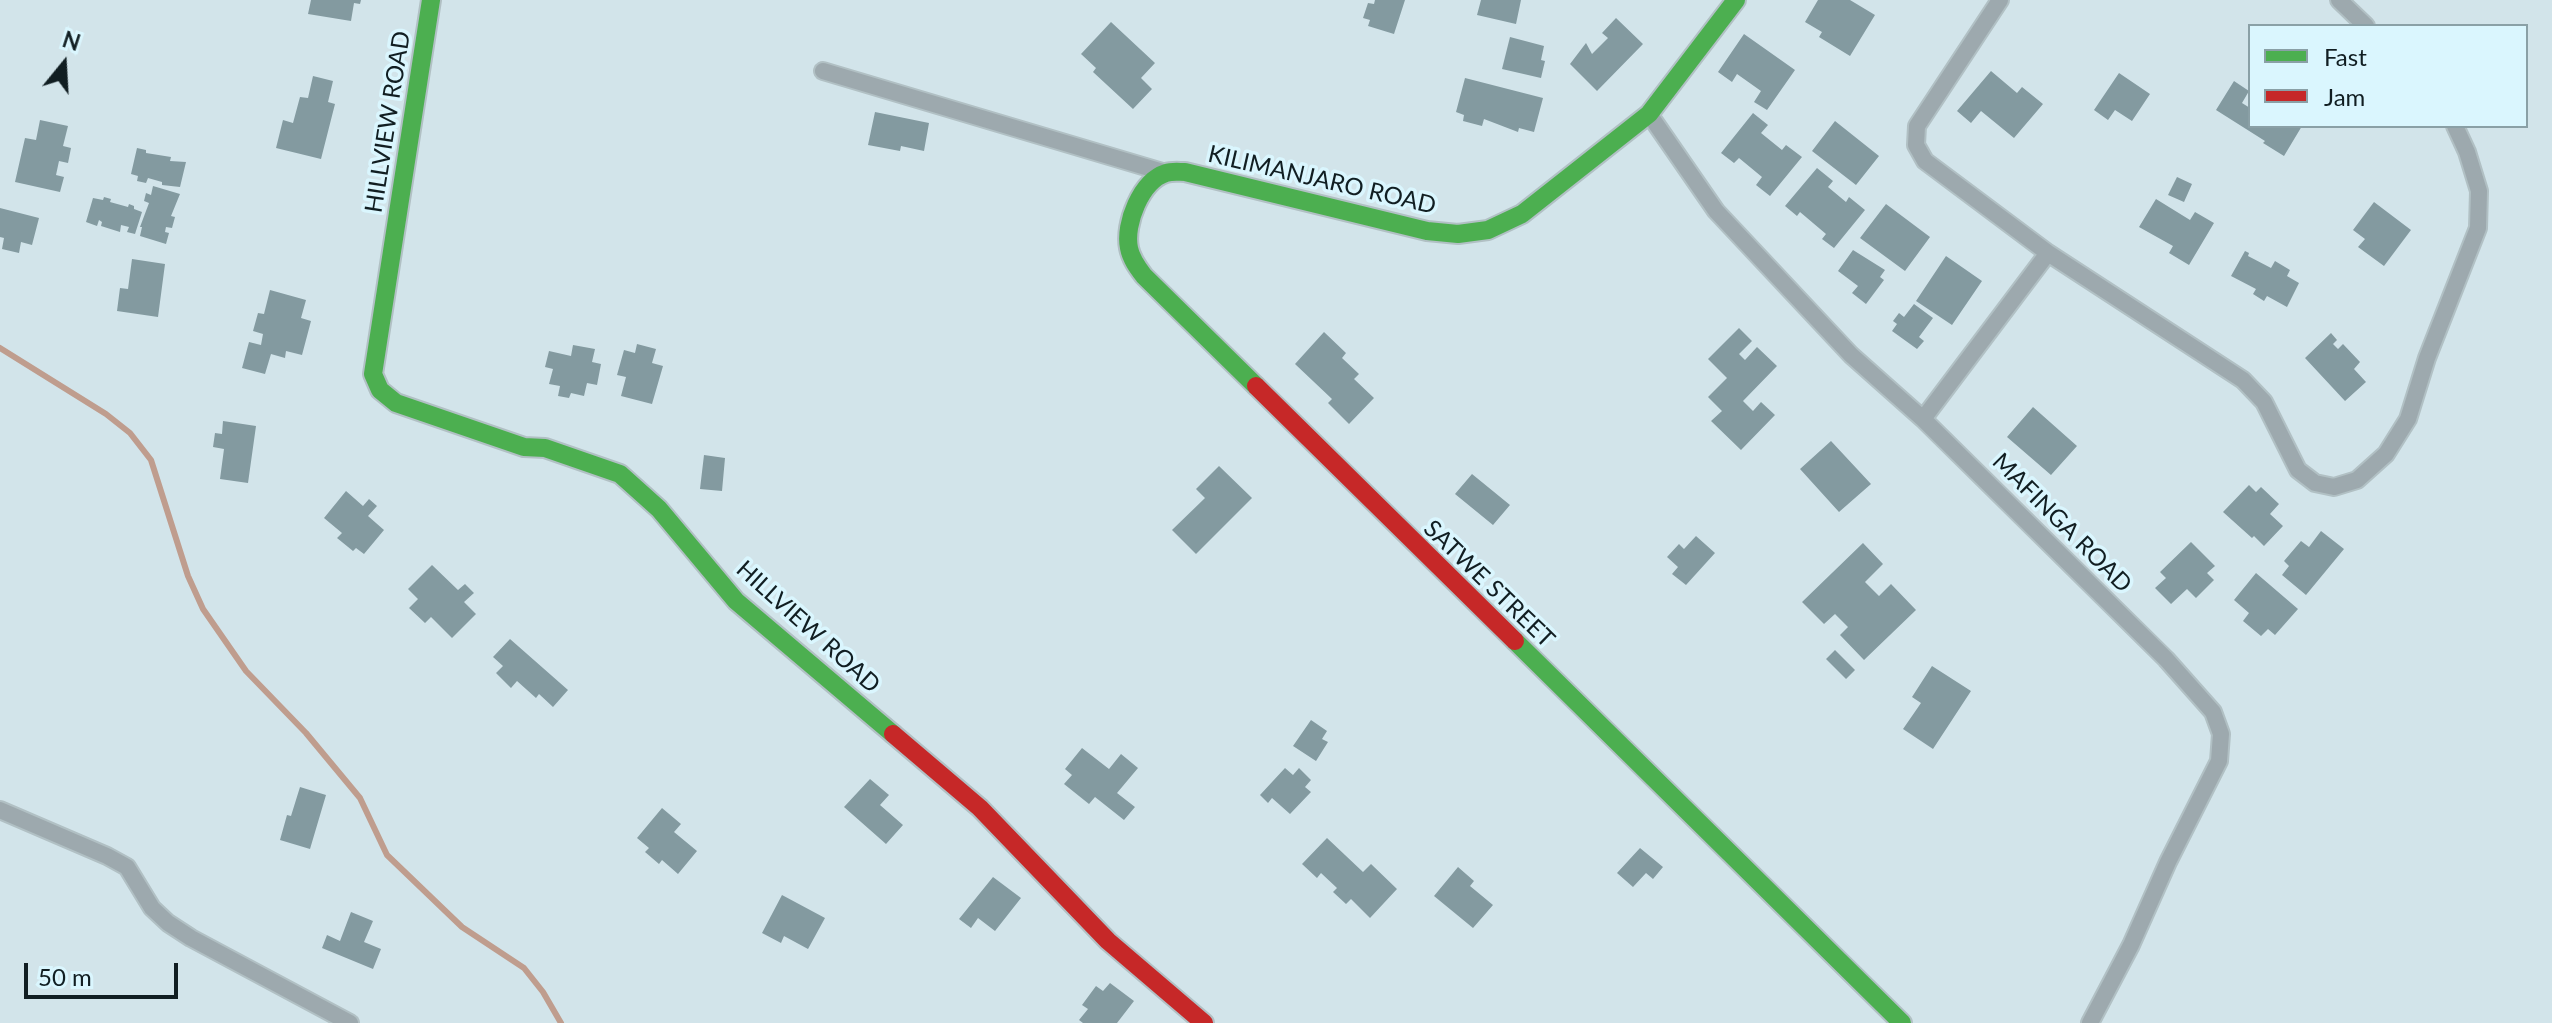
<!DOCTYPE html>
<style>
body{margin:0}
#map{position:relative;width:2552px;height:1023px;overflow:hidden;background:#d2e4ea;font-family:Lato,sans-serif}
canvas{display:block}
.legend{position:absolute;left:2248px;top:24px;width:280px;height:104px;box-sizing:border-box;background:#daf6fe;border:2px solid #8aa0a6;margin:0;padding:10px 14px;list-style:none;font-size:24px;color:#111e22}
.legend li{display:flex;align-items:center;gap:16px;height:40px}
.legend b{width:40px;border:2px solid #8aa0a6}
.north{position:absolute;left:24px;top:24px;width:80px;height:80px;-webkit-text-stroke:6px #daf6fe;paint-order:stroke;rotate:18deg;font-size:22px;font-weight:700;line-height:32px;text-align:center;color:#111e22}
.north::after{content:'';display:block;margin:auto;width:28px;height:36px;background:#111e22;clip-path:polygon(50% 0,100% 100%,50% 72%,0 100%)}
.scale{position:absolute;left:24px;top:963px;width:154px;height:36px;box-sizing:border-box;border:4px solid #111e22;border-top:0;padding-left:10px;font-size:24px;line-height:28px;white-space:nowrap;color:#111e22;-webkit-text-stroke:6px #daf6fe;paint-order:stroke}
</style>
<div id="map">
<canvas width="2552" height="1023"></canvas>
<ul class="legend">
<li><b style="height:10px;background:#4caf50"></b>Fast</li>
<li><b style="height:10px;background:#c62828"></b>Jam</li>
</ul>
<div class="north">N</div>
<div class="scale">50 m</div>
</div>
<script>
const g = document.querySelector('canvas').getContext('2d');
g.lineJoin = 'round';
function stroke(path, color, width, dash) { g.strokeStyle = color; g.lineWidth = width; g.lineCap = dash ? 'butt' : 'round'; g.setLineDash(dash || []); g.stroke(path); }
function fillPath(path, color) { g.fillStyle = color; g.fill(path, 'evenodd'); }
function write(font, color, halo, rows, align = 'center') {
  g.font = font + ' Lato,sans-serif'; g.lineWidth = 7; g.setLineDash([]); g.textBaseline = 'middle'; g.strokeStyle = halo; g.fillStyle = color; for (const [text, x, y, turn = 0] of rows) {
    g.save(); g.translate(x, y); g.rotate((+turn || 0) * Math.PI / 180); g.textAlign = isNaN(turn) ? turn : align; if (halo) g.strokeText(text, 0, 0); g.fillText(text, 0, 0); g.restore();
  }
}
stroke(new Path2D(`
 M0,348L106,414L130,433L151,460L188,576L203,609L246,671L306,733L360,798L387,855L462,927L524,968L543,992L561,1023`), '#bf9d8e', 6);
fillPath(new Path2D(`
 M311,0H361L360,4L354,3L351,21L308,14Z
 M1375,0H1405L1394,34L1368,26L1370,20L1363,18L1368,3L1374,4Z
 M1481,0H1521L1516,24L1477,15Z
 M1818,0H1850L1875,15L1850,56L1819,37L1822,32L1805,22Z
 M1616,18L1643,44L1597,91L1570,64L1586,43L1592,54L1608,38L1602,33Z
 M1111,22L1155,63L1141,78L1152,89L1133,109L1093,72L1096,68L1081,54Z
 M1744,34L1795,70L1767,110L1754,102L1761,91L1737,74L1732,82L1718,72Z
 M1510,37L1544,46L1541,60L1545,61L1541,78L1502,69Z
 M1991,71L2017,93L2022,87L2043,104L2014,138L1981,111L1971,123L1957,111Z
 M2119,73L2150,94L2132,121L2115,110L2108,120L2094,110Z
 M313,76L333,81L328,102L335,104L321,159L276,148L283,120L293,123L300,97L308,98Z
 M1465,78L1543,98L1534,132L1519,128L1518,132L1484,119L1482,126L1463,121L1464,115L1456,112Z
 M2234,81L2249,91L2242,103L2250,108V126H2302L2284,156L2263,143L2265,141L2216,110Z
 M875,112L929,123L924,151L901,146L900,151L868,145Z
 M1753,113L1768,125L1761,133L1782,150L1786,145L1802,157L1770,196L1756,185L1762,177L1739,158L1734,163L1721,153Z
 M40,120L68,126L63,146L71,148L68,163L59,161L56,175L64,177L60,192L15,182L25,138L36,140Z
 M1835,121L1879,156L1856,185L1812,151Z
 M137,148L146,150V153L171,157L170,161L186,162L180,187L162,185V182L148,178L146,183L137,181L138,176L131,174Z
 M1817,168L1833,181L1828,187L1846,202L1849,197L1865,210L1834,248L1822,239L1826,234L1800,212L1797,216L1785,206Z
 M2177,177L2192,184L2184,202L2168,195Z
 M153,186L180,194L171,216L175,217L172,228L166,227L165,232L169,233L166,244L140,236L142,227H140L149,203L144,201L146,193L151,195Z
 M104,197L111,199L110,202L128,207L129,204L134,206V209L142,212L135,234L127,232L129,227L121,225L120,232L101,226L102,222L99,220L97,226L86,222L93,198L103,200Z
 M2156,199L2190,220L2195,212L2214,223L2189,265L2169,253L2173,246L2139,227Z
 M2374,202L2411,230L2384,266L2358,247L2365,239L2353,230Z
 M1886,204L1930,237L1905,271L1860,238Z
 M0,208L39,218L32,245L21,242L19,253L2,249L4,238L0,237Z
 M1853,250L1885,270L1880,277L1884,280L1866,304L1852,293L1858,286L1838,271Z
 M2245,251L2249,253L2248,256L2271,268L2275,261L2290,270L2287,276L2299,283L2287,307L2267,296L2264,301L2253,294L2256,289L2231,276Z
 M1946,256L1982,281L1952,325L1916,301Z
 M132,259L165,264L158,317L117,311L120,288L128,289Z
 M270,290L306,300L301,318L311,321L302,355L286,351L285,358L271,354L265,374L242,368L249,342L261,345L263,334L253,331L258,313L264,314Z
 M1914,304L1933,318L1919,337L1924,341L1917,349L1892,331L1897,324L1893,321L1899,313L1904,317Z
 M1739,328L1752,341L1739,354L1745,360L1757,347L1777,366L1743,401L1753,411L1761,402L1775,415L1741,450L1711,421L1722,411L1708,397L1727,378L1708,359Z
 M1324,332L1346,353L1342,358L1359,374L1354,379L1374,398L1349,424L1328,403L1332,399L1295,364Z
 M2331,333L2337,340L2333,344L2338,349L2343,344L2360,362L2354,369L2366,382L2345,401L2305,358Z
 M637,344L656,349L652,363L663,366L652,404L621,396L626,377L617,375L624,350L635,353Z
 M573,345L595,349L592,362L601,364L597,385L587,383L584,396L571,393L569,398L558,396L560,386L549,384L553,369L545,367L549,351L571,356Z
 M2033,407L2077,446L2051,475L2007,437Z
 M223,421L256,426L248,483L220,479L224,449L213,447L215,433L222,434Z
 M1831,441L1871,484L1839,512L1800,469Z
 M704,455L725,458L722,491L700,489Z
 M1219,466L1252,498L1196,554L1172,530L1205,498L1196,489Z
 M1472,474L1510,505L1493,525L1455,494Z
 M2249,485L2256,492L2261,487L2279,504L2270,514L2283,526L2264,546L2254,536L2252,538L2223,512Z
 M346,491L363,506L369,499L377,506L368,516L384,530L364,554L356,548L353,551L337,538L342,533L324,518Z
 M2321,531L2344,549L2306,595L2282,575L2289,566L2284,561L2301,541L2309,547Z
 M1696,536L1715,553L1686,585L1672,574L1678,567L1667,557L1679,544L1684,549Z
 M2191,542L2215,566L2207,573L2214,580L2196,598L2187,589L2171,604L2155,588L2166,578L2160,572Z
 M1863,543L1883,564L1865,582L1879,596L1891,584L1916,610L1864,660L1840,635L1848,627L1835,614L1824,624L1802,602Z
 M432,565L458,590L465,584L474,593L464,602L476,614L452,638L431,617L425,623L409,608L418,599L408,589Z
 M2256,573L2298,609L2275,635L2268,629L2261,636L2243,621L2249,613L2234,600Z
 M510,639L568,690L553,707L539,694L536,698L517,681L511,688L496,673L503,666L493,657Z
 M1835,650L1855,670L1846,679L1826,659Z
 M1932,666L1971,691L1933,749L1903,729L1921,703L1912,697Z
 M1311,720L1327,731L1322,739L1328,742L1316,761L1293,746Z
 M1082,748L1109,769L1121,754L1138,768L1117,793L1135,807L1124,820L1095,797L1089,804L1064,784L1072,775L1065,769Z
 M1285,768L1293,775L1299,768L1311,780L1305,787L1311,792L1290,814L1272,798L1268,803L1260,795Z
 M870,779L889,795L880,805L903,825L886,844L844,807Z
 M300,787L326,795L310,849L280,840L287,815L291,816Z
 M662,808L681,824L674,832L697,851L678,874L662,860L659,864L645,852L649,848L637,838Z
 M1327,838L1363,872L1371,864L1397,889L1370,918L1351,899L1346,904L1333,892L1337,888L1321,873L1317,878L1302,864Z
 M1640,848L1663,867L1653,879L1646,873L1633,887L1617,873Z
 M1458,867L1474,881L1470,886L1493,905L1473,928L1434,896Z
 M993,877L1021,898L995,931L978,918L971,928L959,919Z
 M782,895L825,918L808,949L784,936L781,943L762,933Z
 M351,912L373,921L364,942L381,949L373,969L322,948L327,935L340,941Z
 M1110,983L1134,1001L1117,1023H1083L1079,1020L1088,1009L1082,1005L1096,986L1103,991Z`), '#839aa0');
const street = new Path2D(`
 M2000,0L1917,126L1916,145L1925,161L2048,253L2243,380L2264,402L2298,470L2315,483L2334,487L2357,480L2386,454L2408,419L2427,358L2478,228L2479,191L2467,152L2455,126
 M2339,0L2366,26
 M823,71L1166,173
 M1649,114L1716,211L1851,355L1923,419L2166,659L2213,712L2221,734L2219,761L2168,862L2131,945L2090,1023
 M1923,419L2048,253
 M0,810L107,856L127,867L152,908L168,923L191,938L350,1023`);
const fast = new Path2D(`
 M431,0L373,374L380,390L396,403L524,447L545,448L620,474L659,509L736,601L893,734
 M1256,386L1144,276C1138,268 1131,259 1129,248C1124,224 1141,181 1166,173C1172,171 1179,172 1185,172L1427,231L1458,234L1488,230L1522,214L1649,114L1736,0
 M1515,641L1902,1023`);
const jam = new Path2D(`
 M1256,386L1515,641
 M893,734L980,808L1108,941L1204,1023`);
stroke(street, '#b1c0c4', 20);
stroke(fast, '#b1c0c4', 22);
stroke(jam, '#b1c0c4', 22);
stroke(street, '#9da9ae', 16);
stroke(fast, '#4caf50', 18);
stroke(jam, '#c62828', 18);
write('24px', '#111e22', '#daf6fe', [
 ["HILLVIEW ROAD",388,122,-81],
 ["KILIMANJARO ROAD",1322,180,13],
 ["MAFINGA ROAD",2062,523,45],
 ["SATWE STREET",1489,584,44],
 ["HILLVIEW ROAD",808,627,42]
]);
</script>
